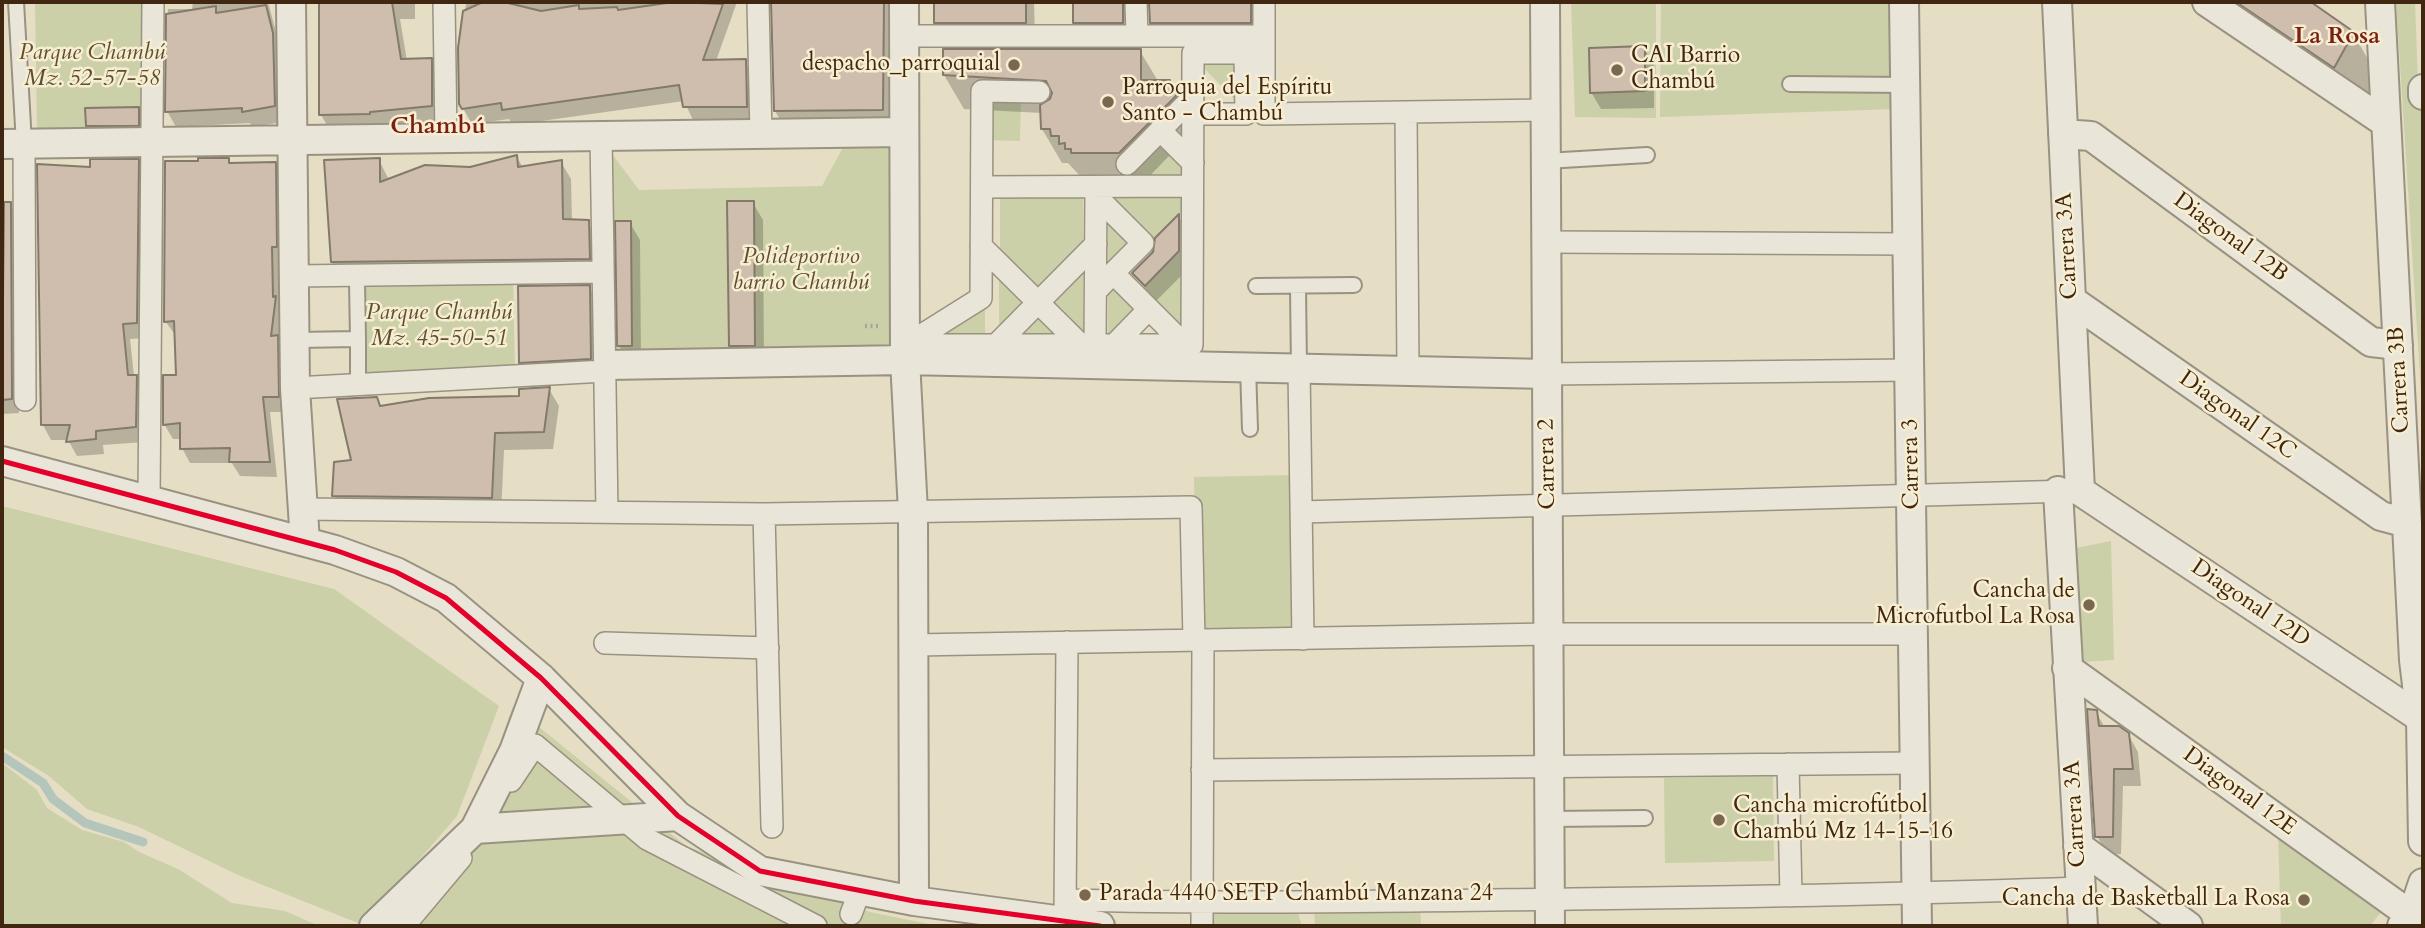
<!DOCTYPE html>
<meta charset="utf-8">
<style>
body{margin:0}
#map{position:relative;width:2425px;height:928px;overflow:hidden;background:#e5ddc4;font-family:Cardo,serif}
canvas{display:block}
.frame{position:absolute;inset:0;border:4px solid #412712;pointer-events:none}
</style>
<div id="map">
<canvas width="2425" height="928"></canvas>
<div class="frame"></div>
</div>
<script>
const g = document.querySelector('canvas').getContext('2d');
g.lineJoin = 'round';
function fillPath(path, color) { g.fillStyle = color; g.fill(path, 'evenodd'); }
function stroke(path, color, width, dash) { g.strokeStyle = color; g.lineWidth = width; g.lineCap = dash ? 'butt' : 'round'; g.setLineDash(dash || []); g.stroke(path); }
function write(font, color, halo, rows, align = 'center') {
  g.font = font + ' Cardo,serif'; g.lineWidth = 5; g.setLineDash([]); g.textBaseline = 'middle'; g.strokeStyle = halo; g.fillStyle = color; for (const [text, x, y, turn = 0] of rows) {
    g.save(); g.translate(x, y); g.rotate((+turn || 0) * Math.PI / 180); g.textAlign = isNaN(turn) ? turn : align; if (halo) g.strokeText(text, 0, 0); g.fillText(text, 0, 0); g.restore();
  }
}
fillPath(new Path2D(`
 M35,2H148L150,139L37,132Z
 M1571,2H1656V118L1575,117Z
 M1661,2H1891L1895,109L1660,117Z
 M2396,2H2415L2418,83L2423,102V423Z
 M1194,58H1240V105Z
 M988,96H1021L1020,141L988,140Z
 M895,138L896,355L612,359L606,146L639,190L822,186L847,140Z
 M1160,138L1187,165V181H1127V171Z
 M1083,193V248L1038,294L1000,256V194Z
 M1108,193H1186V207L1151,242Z
 M1108,216L1135,243L1108,270Z
 M1186,245V336L1140,292Z
 M1083,264V339L1046,303Z
 M999,271L1030,302L999,334Z
 M513,276L515,373L366,379L363,281Z
 M1113,281L1141,309L1108,339V286Z
 M985,302V341L931,335Z
 M1038,310L1068,339L1009,340Z
 M1295,475L1299,632L1197,635L1194,477Z
 M2,506L334,589L499,706L457,816L363,925L238,875L139,827L87,809L49,776L2,747Z
 M2111,541L2114,660L2067,663L2066,550Z
 M513,706L686,846L870,912L938,926H375L470,826Z
 M2,763L37,790L47,808L82,830L124,842L139,852L178,869L232,903L285,911L319,926H2Z
 M1773,776L1774,861L1665,863L1664,778Z
 M2278,838L2381,912L2370,926H2281Z
 M1420,903L1421,926H1315L1314,908Z
 M1214,910L1298,913L1302,926H1213Z`), '#cbd0a8');
fillPath(new Path2D(`
 M193,2H268L281,51L283,122L252,127L250,123L176,127L167,111L168,9H192Z
 M320,2H737L716,61H745L754,77L755,123L694,122L684,101L513,125L509,119L472,124L460,103V48L466,4H415V19H400L407,61L431,60L440,75L441,122L330,130L321,115Z
 M772,2H892V126L785,128L775,111Z
 M935,2H1034L1035,40H946L936,22Z
 M1075,2H1268L1260,40H1161L1147,5L1133,14L1132,40H1085L1075,22Z
 M2208,2H2308L2353,33L2378,77L2360,111Z
 M1644,48L1654,65V108L1601,109L1591,92Z
 M1140,51L1158,81H1169L1194,130L1139,187L1081,177L1068,163H1062L1042,129V113L964,109L944,75Z
 M138,109L148,126L98,143L88,126Z
 M517,157L523,168L561,162L571,179L572,221L588,222L598,239L599,276L342,279L332,262L379,160L389,180L470,169Z
 M228,159L231,165L275,164L284,179V261L279,262L280,308L283,313L280,342L285,352L287,412H270L277,477L240,476L232,463H190L182,448V439H173L164,424L178,377L176,336L165,321Z
 M138,161L146,176L145,338L130,339L134,376L145,392L144,442L103,445L104,454L77,456L68,440H51L43,425L39,166L92,169Z
 M753,203L763,220L764,363H740L731,346Z
 M2,204H10L18,218L19,413L2,414Z
 M1179,217L1188,233V269L1155,302L1134,273L1154,253Z
 M630,223L640,240L641,362L629,363L619,346Z
 M589,287L599,304L600,375L530,379L521,362Z
 M549,389L559,406L553,449L504,450L501,515L344,513L334,496L353,462L376,398L381,407L521,398Z
 M2089,711L2096,712L2105,728L2128,734L2138,752L2141,786H2123L2121,854L2108,855L2098,838Z`), '#0003');
stroke(new Path2D(`
 M2,756L43,783L53,799L85,823L143,842`), '#b4c6bc', 9);
const building = new Path2D(`
 M319,2H392L401,59L432,58V106L370,112V114L319,115Z
 M483,2H504L541,11L579,5V9L617,7L618,10L674,2L723,4L703,60L746,59L747,107H683L679,85L502,110L501,103L462,109L459,104L458,48L463,11Z
 M771,2H884L883,110L774,111Z
 M934,2H1026V23H934Z
 M1073,2H1123V23H1073Z
 M1149,2H1251V23H1150Z
 M2236,2H2311L2354,32L2334,68Z
 M266,5L273,33L275,106L242,112V108L165,112L166,14L216,6V13Z
 M1645,46V91L1590,93L1589,48Z
 M943,49H1141V80H1170V91H1176V96L1119,153H1071V149H1065V143L1059,144V136H1051L1050,129H1041L1040,105L1050,99L1052,93L1046,81L943,75Z
 M139,107V126H86L85,108Z
 M517,155L518,167L562,160L563,219L589,220L590,259L331,262L324,160L380,158V182L425,165L470,167Z
 M198,158H229V163L276,162L277,247H272L273,297L276,296L271,336L278,335L279,397H263L270,462H229L230,448L180,449V423L163,425V375H176L174,321L164,322L165,161H198Z
 M90,159H139L137,323L123,324L128,375H137L136,427L96,431V439L66,442L70,425H41L37,164L90,167Z
 M727,201H754L755,346H729Z
 M4,202H11L12,399L2,400Z
 M1179,214V251L1145,286L1132,273L1153,252L1155,238Z
 M615,221H631L632,346H617Z
 M590,285L591,359L519,363L518,286Z
 M550,387L544,432L495,433L492,498L332,496L334,462L351,460L337,399L377,397L380,406L429,398L519,396V389Z
 M2087,709L2097,710L2099,726H2119L2129,733L2133,769H2114L2113,837H2095Z`);
fillPath(building, '#cfbeae');
stroke(building, '#837a6a', 2);
const service = new Path2D(`
 M16,2L24,144
 M1790,84L1908,85
 M1546,161L1647,155
 M1256,286L1354,285
 M1298,287L1299,369
 M358,339V374
 M296,340L358,339L357,281
 M1248,368L1250,429
 M1550,819L1645,818`);
const pedestrian = new Path2D(`
 M444,2L446,138
 M758,2L761,135
 M1136,2L1137,36
 M1264,2V114L1546,110
 M902,36H1264
 M1039,92L982,91L981,298L922,335L919,342L922,345H1192L1193,53H1245L1246,114H1192
 M1406,112L1408,369
 M1160,130L1193,163
 M601,136L607,512
 M24,144L25,400
 M1127,164L1193,97
 M982,187L1192,186
 M1096,196L1143,243L1113,273
 M1547,242L1910,244
 M981,246L1082,346
 M295,276L603,272
 M1096,291L1113,273L1186,346
 M995,346L1096,244
 M1095,346L1096,187
 M1113,346L1149,309
 M1299,369L1303,639
 M1547,374L1911,370
 M295,388L605,371L608,365
 M149,499L153,2
 M302,509L764,514L1191,507L1194,640
 M1301,512L2071,491
 M764,514L772,827
 M605,643L768,648
 M914,645L1549,634H1914
 M1788,764L1791,896
 M1202,770L1915,763
 M511,781L535,745L647,839L816,926
 M1066,900C1235,904 1404,901 1573,899C1742,897 1911,894 2080,888
 M851,914L860,890
 M1065,914L1067,642
 M404,926L461,858
 M1202,926L1203,640`);
const minor = new Path2D(`
 M291,2L295,388L305,542
 M904,2L905,360L913,512L914,901
 M1545,2L1550,926
 M1904,2L1917,926
 M2057,2L2080,491L2421,718
 M2207,2L2386,123
 M2380,2L2414,660L2421,718L2423,841
 M2423,89V95
 M2063,134L2091,136L2371,342L2398,345
 M2,144L903,132
 M2071,300L2381,516L2407,523
 M608,365L905,360L1547,374
 M2,461L335,550L396,572L446,598L541,678L678,816L760,871L914,901L1100,926
 M2058,491L2083,926
 M2067,668L2412,916
 M475,829L514,751L541,678
 M2078,846L2188,926
 M374,926L475,829L678,816
 M2402,926L2412,916L2423,883`);
stroke(service, '#9a9281', 18);
stroke(pedestrian, '#9a9281', 24);
stroke(minor, '#9a9281', 32);
stroke(new Path2D(`
 M865,326H879`), '#aaa59a', 4.5, [2, 3.5]);
stroke(service, '#e9e6d9', 14);
stroke(pedestrian, '#e9e6d9', 21);
stroke(minor, '#e9e6d9', 28);
stroke(new Path2D(`
 M2,461L335,550L396,572L446,598L541,678L678,816L760,871L914,901L1100,926`), '#e4002b', 5);
for (const [x, y, r, color] of [
 [1014,65,7,"#7a6750"],
 [1617,70,7,"#7a6750"],
 [1108,102,7,"#7a6750"],
 [2089,605,7,"#7a6750"],
 [1719,820,7,"#7a6750"],
 [1085,895,7,"#7a6750"],
 [2304,900,7,"#7a6750"]
]) { const dot = new Path2D(); dot.arc(x, y, r, 0, 2 * Math.PI); g.fillStyle = color; g.fill(dot); stroke(dot, '#f7edd0', 2.5); }
write('italic 23px', '#5e4e32', '#f7edd0', [
 ["Parque Chambú",92,54],
 ["Mz. 52-57-58",92,80],
 ["Polideportivo",801,258],
 ["barrio Chambú",801,284],
 ["Parque Chambú",439,314],
 ["Mz. 45-50-51",439,340]
]);
write('23px', '#412712', '#f7edd0', [
 ["CAI Barrio",1631,57],
 ["Chambú",1631,83],
 ["despacho_parroquial",1000,65,"right"],
 ["Parroquia del Espíritu",1122,89],
 ["Santo - Chambú",1122,115],
 ["Cancha de",2075,592,"right"],
 ["Microfutbol La Rosa",2075,618,"right"],
 ["Cancha microfútbol",1733,807],
 ["Chambú Mz 14-15-16",1733,833],
 ["Parada 4440 SETP Chambú Manzana 24",1099,895],
 ["Cancha de Basketball La Rosa",2290,900,"right"]
], 'left');
write('23px', '#412712', '#f7edd0', [
 ["Diagonal 12B",2230,238,36],
 ["Carrera 3A",2068,246,-93],
 ["Carrera 3B",2400,380,-93],
 ["Diagonal 12C",2237,416,35],
 ["Carrera 2",1548,464,-91],
 ["Carrera 3",1912,464,-91],
 ["Diagonal 12D",2250,604,34],
 ["Diagonal 12E",2239,792,36],
 ["Carrera 3A",2076,814,-93]
]);
write('bold 24px', '#7a1f14', '#f7edd0', [
 ["La Rosa",2337,37],
 ["Chambú",438,127]
]);
</script>
